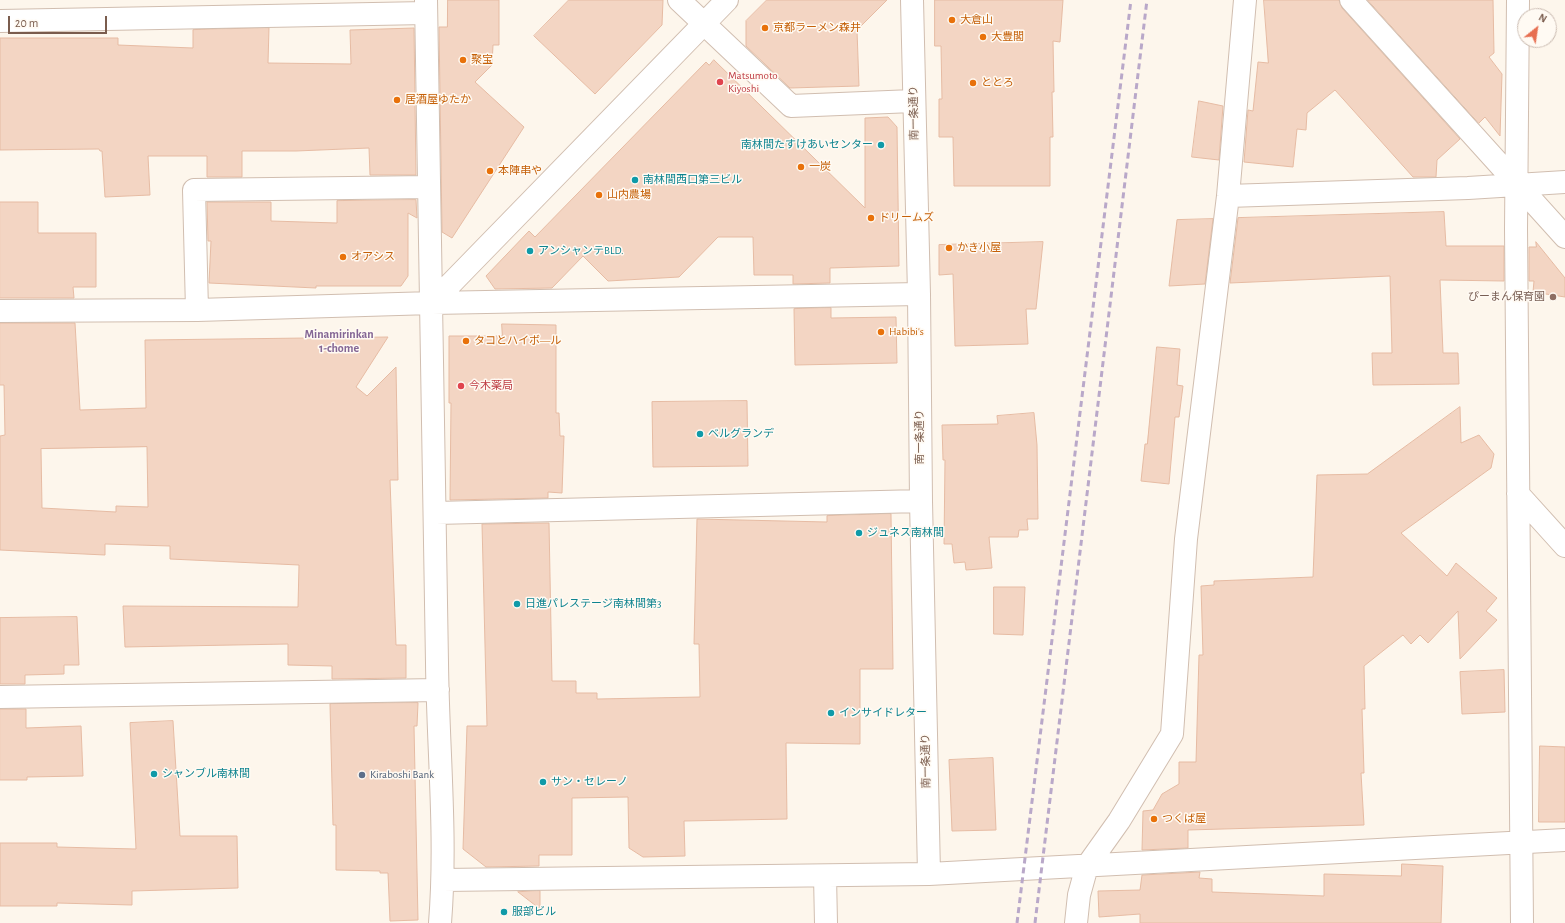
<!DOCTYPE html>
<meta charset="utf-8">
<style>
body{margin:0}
#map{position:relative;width:1565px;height:923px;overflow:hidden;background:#fdf6ec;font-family:"Alegreya Sans",sans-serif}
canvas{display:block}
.north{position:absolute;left:1517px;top:8px;width:40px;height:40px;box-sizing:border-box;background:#fffaf3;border:1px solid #cabbb1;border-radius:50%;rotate:30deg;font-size:11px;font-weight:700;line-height:16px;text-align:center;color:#7a5c4d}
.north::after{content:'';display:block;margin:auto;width:14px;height:18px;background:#e76f51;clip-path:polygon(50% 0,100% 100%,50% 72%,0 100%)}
.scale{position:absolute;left:8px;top:16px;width:99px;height:18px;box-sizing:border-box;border:2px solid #7a5c4d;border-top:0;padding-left:5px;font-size:12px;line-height:14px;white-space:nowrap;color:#7a5c4d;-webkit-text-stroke:3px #fffaf3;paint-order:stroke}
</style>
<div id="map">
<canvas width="1565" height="923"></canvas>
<div class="north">N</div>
<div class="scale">20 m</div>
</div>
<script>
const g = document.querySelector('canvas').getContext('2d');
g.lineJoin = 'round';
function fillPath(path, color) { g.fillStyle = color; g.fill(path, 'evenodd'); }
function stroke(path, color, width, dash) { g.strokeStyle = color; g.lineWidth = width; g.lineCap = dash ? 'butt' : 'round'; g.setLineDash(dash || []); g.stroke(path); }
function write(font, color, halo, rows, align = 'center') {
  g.font = font + ' "Alegreya Sans","Noto Sans JP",sans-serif'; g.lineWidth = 3; g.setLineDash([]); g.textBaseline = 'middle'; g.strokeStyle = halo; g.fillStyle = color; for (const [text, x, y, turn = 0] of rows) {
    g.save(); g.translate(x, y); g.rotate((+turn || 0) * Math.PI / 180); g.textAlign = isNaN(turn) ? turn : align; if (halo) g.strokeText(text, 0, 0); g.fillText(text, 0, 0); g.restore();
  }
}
const building = new Path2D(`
 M448,0H499V45H493L492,65L475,82L524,127L452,238L442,232L439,27H447Z
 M569,0H663L662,25L595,94L534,36Z
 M767,0H887L857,30L859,86L790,88L746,46V21Z
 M935,0H1063L1060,42L1053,41L1054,92H1052L1053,137H1050V186H954L953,137H939V99H942L941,46H935Z
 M1264,0H1339L1342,8L1460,139L1437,160L1436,177H1413L1335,90L1307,113L1306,130L1297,129L1293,167L1244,162L1248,110L1253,111L1258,62L1268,63Z
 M1368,0H1493L1494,53L1489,57L1502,74L1500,136L1485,117L1479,123Z
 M269,28L268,63L351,64L350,30L414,28L416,175H370L369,148L296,151H242V177H207V156H148L150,195L105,197L102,151H100L99,149L0,150V38H118V45L193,48V30Z
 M714,60L865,208V118L888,117L897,127L899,266L830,268V283L793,284V275H754L753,237H718L679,277L608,281L583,256L552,288L495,289L486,276L529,231L535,237L706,62L709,65Z
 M1199,101L1223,106L1219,160L1192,157Z
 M416,200L417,218L408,213V276L401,286H316V288L209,283L211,241H208L207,202H271V221L337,223V201Z
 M0,202H38V233H96V287H73L74,298H0Z
 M1444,212L1446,246H1504V281L1440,280L1443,353H1458L1459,384L1373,385L1372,353H1392L1390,276L1230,283L1238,218Z
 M1213,219L1205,284L1169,286L1177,220Z
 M1043,242L1036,309H1026L1028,344L955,346L953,274L939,275V245Z
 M1536,242L1565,278V297L1533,292L1534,281H1529V247H1536Z
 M831,308V318L896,317L897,363L795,365L794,309Z
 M0,323H75L80,410L146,408L145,340L388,337L356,387L367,396L396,367L398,480H390L396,645H406V678L332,679V666L288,665V644L125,647L123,606L298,607L299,565L170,559V546L105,544V555L0,550V436L5,435L4,385H0ZM147,447L148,507L116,506V512L42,508L41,449Z
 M502,324L556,325V413H559L560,436H564L562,493L548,492V498L450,500L451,403H449V336H502Z
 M1157,347L1180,349L1177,385L1183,386L1179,417H1175L1169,484L1141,481L1145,444H1147Z
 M747,401L748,466L653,467L652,402Z
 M1460,407L1461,443L1479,435L1494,454L1491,468L1401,533L1447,576L1456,563L1497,598L1486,611L1497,620L1460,659L1458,611L1428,643L1420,635L1411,644L1403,635L1364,666L1365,709H1362L1364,773H1361L1364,825L1188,830V848L1142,850L1143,811L1153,810L1162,794L1179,784V762H1196L1199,655H1203L1201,586L1214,585V581L1313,577L1317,475L1367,474Z
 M1034,413L1037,445L1038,519H1027L1028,530H1019L1018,537H989L992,568L966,570L965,562L954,563L952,544H944L945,460H943L942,425L998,424L997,416Z
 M891,514L893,669H860V744L786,743L787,819L684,821L685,856L643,857L629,848L628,797L572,798V855H539V866L486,867L463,849L467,726H487L482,524L549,523L552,681H576V693H597V699L700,697L699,644H694L697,519L827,522V516Z
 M994,587H1025L1023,635L994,634Z
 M77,617L79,665H64V674L25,675V684H0V618Z
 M1504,670L1505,712L1462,714L1460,672Z
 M418,703L417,726H414L418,920L390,921L388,873H380V871L336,870V825H333L330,704Z
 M0,709H26V728L81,726L83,776L27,777V780H0Z
 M173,721L180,836H237L238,888L132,891V905L57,903V906H0V843H57V847L136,849L130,723Z
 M1540,746L1565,747V822H1539Z
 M993,758L996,830L952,831L949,760Z
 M1402,864L1443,866L1441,923H1140V914L1099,917L1098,891L1140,890L1142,875L1200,872L1199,878L1212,879V892L1324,896V874L1401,876Z
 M540,891V909L518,892Z`);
fillPath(building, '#f3d5c3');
stroke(building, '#e6bba3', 1);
const minor = new Path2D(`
 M426,0C428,221 435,442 437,663C438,750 447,837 440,923
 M679,0L791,106L913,101
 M912,0L919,294L921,501L929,874
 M1351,0L1565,237
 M1518,0L1516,229L1522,923
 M0,21L426,13
 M1228,196L1468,188L1565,182
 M432,303L727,0
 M197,310L194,190L428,187
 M0,311L197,310L432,303L919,294
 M1518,494L1565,546
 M436,513L921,501
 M0,697L438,690
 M825,876L826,923
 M443,880L929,874L1565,840
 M1076,923L1079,895L1087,866L1119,821L1172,734L1186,539L1228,196L1245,0`);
stroke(minor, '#d1beb0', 24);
stroke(minor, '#fff', 22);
stroke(new Path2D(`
 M1017,923L1131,0
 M1035,923L1147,0`), '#b9a8c9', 3, [6, 4]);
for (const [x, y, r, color] of [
 [952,20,4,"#e8710a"],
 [765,28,4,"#e8710a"],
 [983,37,4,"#e8710a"],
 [463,60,4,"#e8710a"],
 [720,82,4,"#e0444e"],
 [973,83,4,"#e8710a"],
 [397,100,4,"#e8710a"],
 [881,145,4,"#0f9aa8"],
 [801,167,4,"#e8710a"],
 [490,171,4,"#e8710a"],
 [635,180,4,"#0f9aa8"],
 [599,195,4,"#e8710a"],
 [871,218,4,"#e8710a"],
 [949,248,4,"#e8710a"],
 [530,251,4,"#0f9aa8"],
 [343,257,4,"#e8710a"],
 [1553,297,4,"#8d6e63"],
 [881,332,4,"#e8710a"],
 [466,341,4,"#e8710a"],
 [461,386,4,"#e0444e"],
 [700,434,4,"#0f9aa8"],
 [859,533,4,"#0f9aa8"],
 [517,604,4,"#0f9aa8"],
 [831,713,4,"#0f9aa8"],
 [154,774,4,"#0f9aa8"],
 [362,775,4,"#5c6f8a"],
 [543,782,4,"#0f9aa8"],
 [1154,819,4,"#e8710a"],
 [504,912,4,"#0f9aa8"]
]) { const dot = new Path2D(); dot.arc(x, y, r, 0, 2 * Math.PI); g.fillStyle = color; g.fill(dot); stroke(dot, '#fffaf3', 1.5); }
write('11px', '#c56008', '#fffaf3', [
 ["大倉山",960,20],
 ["京都ラーメン森井",773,28],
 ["大豊閣",991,37],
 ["聚宝",471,60],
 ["ととろ",981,83],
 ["居酒屋ゆたか",405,100],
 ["一炭",809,167],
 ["本陣串や",498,171],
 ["山内農場",607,195],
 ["ドリームズ",879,218],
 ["かき小屋",957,248],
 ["オアシス",351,257],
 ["Habibi's",889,332],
 ["タコとハイボ―ル",474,341],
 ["つくば屋",1162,819]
], 'left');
write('11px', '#be3a42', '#fffaf3', [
 ["Matsumoto",728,76],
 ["Kiyoshi",728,89],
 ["今木薬局",469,386]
], 'left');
write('11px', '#7a5c4d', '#fffaf3', [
 ["南一条通り",914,113,-91],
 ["南一条通り",920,437,-90],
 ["南一条通り",926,761,-91]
]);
write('11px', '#0d838f', '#fffaf3', [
 ["南林間たすけあいセンター",873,145,"right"],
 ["南林間西口第三ビル",643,180],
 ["アンシャンテBLD.",538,251],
 ["ベルグランデ",708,434],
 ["ジュネス南林間",867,533],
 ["日進パレステージ南林間第3",525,604],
 ["インサイドレター",839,713],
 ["シャンブル南林間",162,774],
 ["サン・セレーノ",551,782],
 ["服部ビル",512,912]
], 'left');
write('11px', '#785e54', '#fffaf3', [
 ["ぴーまん保育園",1545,297]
], 'right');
write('11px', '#4e5e75', '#fffaf3', [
 ["Kiraboshi Bank",370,775]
], 'left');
write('bold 12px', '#846695', '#fffaf3', [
 ["Minamirinkan",339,334],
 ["1-chome",339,348]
]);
</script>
